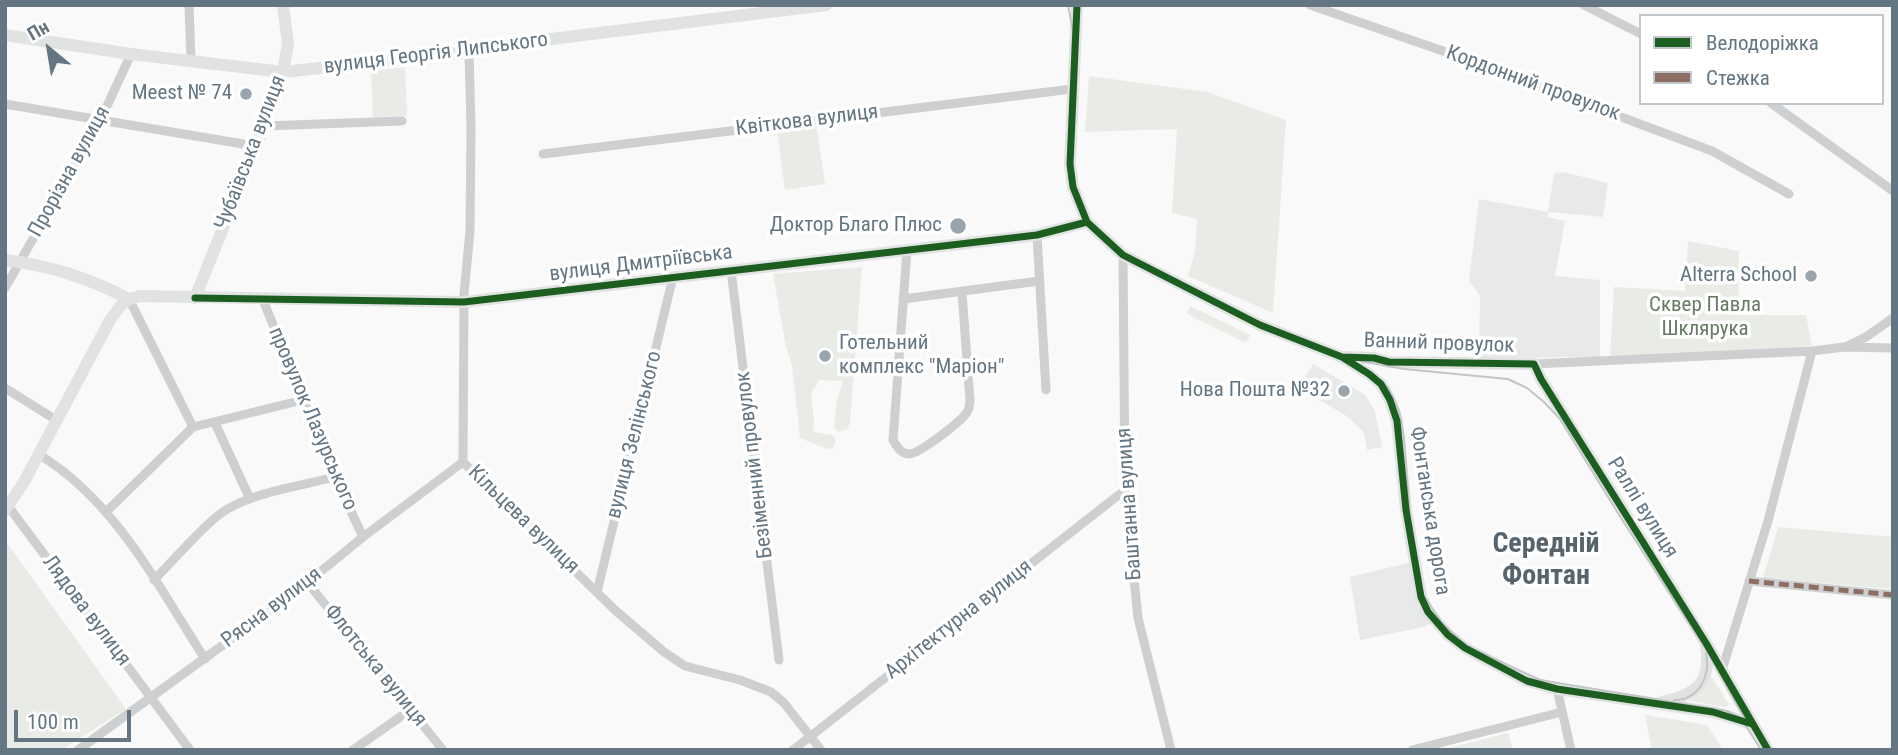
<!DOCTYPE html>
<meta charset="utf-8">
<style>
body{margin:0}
#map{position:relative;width:1898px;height:755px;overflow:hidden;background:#f9f9f9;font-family:"Roboto Condensed",sans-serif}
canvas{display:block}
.frame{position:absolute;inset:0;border:7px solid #657683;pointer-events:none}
.legend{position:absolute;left:1639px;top:14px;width:245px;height:91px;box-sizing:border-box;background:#fff;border:2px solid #c1c8cd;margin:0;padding:9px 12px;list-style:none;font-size:21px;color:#657683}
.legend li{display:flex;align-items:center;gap:14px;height:35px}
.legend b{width:35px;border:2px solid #c1c8cd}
.north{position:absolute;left:14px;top:14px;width:70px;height:70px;-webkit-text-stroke:5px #fff;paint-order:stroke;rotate:330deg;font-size:19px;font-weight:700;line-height:28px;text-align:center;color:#657683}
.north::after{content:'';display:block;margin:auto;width:24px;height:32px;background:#657683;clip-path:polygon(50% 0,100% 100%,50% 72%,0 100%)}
.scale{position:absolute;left:14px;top:710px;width:117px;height:32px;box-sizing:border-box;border:4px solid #657683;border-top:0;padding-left:9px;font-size:21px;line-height:24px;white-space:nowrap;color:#657683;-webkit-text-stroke:5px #fff;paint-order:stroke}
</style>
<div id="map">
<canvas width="1898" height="755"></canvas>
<div class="frame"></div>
<ul class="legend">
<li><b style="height:9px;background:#1b5e20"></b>Велодоріжка</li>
<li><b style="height:9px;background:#8d6e63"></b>Стежка</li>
</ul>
<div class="north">Пн</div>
<div class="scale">100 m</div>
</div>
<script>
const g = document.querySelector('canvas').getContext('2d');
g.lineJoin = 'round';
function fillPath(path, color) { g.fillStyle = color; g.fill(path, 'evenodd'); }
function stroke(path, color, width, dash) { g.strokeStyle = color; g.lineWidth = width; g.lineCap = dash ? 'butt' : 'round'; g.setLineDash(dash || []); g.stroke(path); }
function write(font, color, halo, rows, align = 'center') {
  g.font = font + ' "Roboto Condensed",sans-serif'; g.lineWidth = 7; g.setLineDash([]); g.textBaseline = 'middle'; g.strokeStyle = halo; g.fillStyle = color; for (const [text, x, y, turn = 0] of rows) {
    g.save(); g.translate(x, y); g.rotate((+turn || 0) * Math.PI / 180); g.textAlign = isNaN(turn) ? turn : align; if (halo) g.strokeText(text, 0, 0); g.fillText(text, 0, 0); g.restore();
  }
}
fillPath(new Path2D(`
 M1563,172L1608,183L1603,217L1549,212L1547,217L1565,221L1555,276L1600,280V357L1479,358L1480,296L1469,281L1479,199L1548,212L1554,174Z
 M1313,364L1365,395L1375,411L1382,447L1367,450L1364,432L1345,415L1299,388Z
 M1412,562L1432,623L1423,627L1360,640L1350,577Z`), '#e8e9e9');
fillPath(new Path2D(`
 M405,67L407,116L373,117L371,70Z
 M1089,76L1207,92L1286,120L1273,313L1188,276L1195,251L1197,219L1172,213L1177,129L1085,132Z
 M816,124L825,184L785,190L777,130Z
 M1688,241L1739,251L1738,315H1806L1812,346L1610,358L1614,287L1685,291Z
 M862,267L850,423L847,429L839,432L834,427L837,401L843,381L819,380L811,394L814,422L813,432L832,435L836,440L833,448L827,449L800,438L792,366L786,347L773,274Z
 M1190,306L1250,335L1246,343L1189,315L1187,313Z
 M1778,527L1893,537V589L1763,578Z
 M5,540L126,709L61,750H5Z
 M1711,676L1729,704L1726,707L1689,701L1703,690Z
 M1645,715L1707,725L1723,750H1652Z
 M1508,733L1513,750H1441Z`), '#e8ebe6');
stroke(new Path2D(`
 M189,5L191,61
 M1310,5L1469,60L1712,151L1789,194
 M1584,5L1641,34
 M469,52L471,127L470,231L464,294L463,462L616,611L664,652L685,666L740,680L771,692L784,703L821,750
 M1771,103L1893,191
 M5,104L255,146
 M264,126L402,121
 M543,154L1072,89
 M1037,235L1046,390
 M907,250L893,440C898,448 900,453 909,454C919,454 962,421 967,412C970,407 969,406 970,401L962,292
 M1123,255L1125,490L1138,618L1171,750
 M731,270L779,660
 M5,288L101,119L131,54
 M129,299L193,427
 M903,299L1039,281
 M263,300L335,477L363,537
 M1845,347L1866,337L1893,318
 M1534,364L1812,351L1844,347L1893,348
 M5,388L56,420
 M215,423L250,499
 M38,454C115,500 158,586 205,659
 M8,506L190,750
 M107,511L193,427L303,400
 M154,580C174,560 199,530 220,514C248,493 300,486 335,477
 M1749,581L1893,595
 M307,582L443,750
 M597,592L673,277
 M1722,670L1768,521L1812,351
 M1557,689L1571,750
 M78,750L292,595L363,537L463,462
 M353,750L410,710
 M793,750L1125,490
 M1412,750L1562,712`), '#cecfd0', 9);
stroke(new Path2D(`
 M1077,5L1070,164L1073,187L1087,222L1123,255L1260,325L1342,357L1369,374L1381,384L1390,400L1397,421L1406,510L1421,597L1428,612L1448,635L1465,648L1527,681L1557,689L1713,712L1752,724
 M5,35L131,54L283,72L469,52L543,40L826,5
 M5,260C48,265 91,279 129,299
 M195,298L264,126L283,72L288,44L283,5
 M1343,357L1374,358L1389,362L1534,364L1541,379L1706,643L1768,750
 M5,510L24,482L110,320L122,304L129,299L140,296L464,302L1037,235L1087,222
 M1662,702C1696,695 1712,683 1706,646`), '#e1e2e2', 12);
stroke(new Path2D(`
 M1068,5L1073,31L1068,166L1071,188L1085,223L1121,257L1260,326L1367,370L1388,388L1399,410L1404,438L1410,517L1423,594L1442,623L1467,646L1540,680L1727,711L1741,718L1761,750
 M1361,361L1404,369L1508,379L1527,388L1544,402L1560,419L1619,515L1707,651L1745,719
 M1674,700C1699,700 1711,676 1706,653`), '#c3c5c6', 2);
stroke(new Path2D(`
 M1749,581L1893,595`), '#8d6e63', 5, [10, 5]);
stroke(new Path2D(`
 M1077,5L1070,164L1073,187L1087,222L1123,255L1260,325L1342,357L1369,374L1381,384L1390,400L1397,421L1406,510L1421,597L1428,612L1448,635L1465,648L1527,681L1557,689L1713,712L1752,724
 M195,298L464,302L1037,235L1087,222
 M1342,357L1374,358L1389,362L1534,364L1541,379L1706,643L1768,750`), '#1b5e20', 7);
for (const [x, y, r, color] of [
 [246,94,7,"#99a4ac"],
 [958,226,9,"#99a4ac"],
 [1811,276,7,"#99a4ac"],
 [825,356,7,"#99a4ac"],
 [1344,391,7,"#99a4ac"]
]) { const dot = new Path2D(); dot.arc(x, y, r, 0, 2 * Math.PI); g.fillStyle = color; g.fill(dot); stroke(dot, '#fff', 2.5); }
write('21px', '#657683', '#fff', [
 ["вулиця Георгія Липського",436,54,-7],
 ["Кордонний провулок",1533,84,20],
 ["Квіткова вулиця",807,121,-7],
 ["Чубаївська вулиця",251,153,-69],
 ["Прорізна вулиця",70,172,-61],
 ["вулиця Дмитріївська",641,264,-7],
 ["Ванний провулок",1439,344,2],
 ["провулок Лазурського",312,419,67],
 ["вулиця Зелінського",635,435,-76],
 ["Безіменний провулок",755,465,-97],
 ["Баштанна вулиця",1130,504,-94],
 ["Раллі вулиця",1642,508,58],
 ["Фонтанська дорога",1429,511,81],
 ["Кільцева вулиця",523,520,44],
 ["Рясна вулиця",272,608,-37],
 ["Лядова вулиця",86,611,53],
 ["Архітектурна вулиця",959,620,-38],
 ["Флотська вулиця",375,666,51]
]);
write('21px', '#657683', '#fff', [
 ["Meest № 74",232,94],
 ["Доктор Благо Плюс",942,226],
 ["Alterra School",1797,276],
 ["Готельний",839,344,"left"],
 ["комплекс \"Маріон\"",839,368,"left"],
 ["Нова Пошта №32",1330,391]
], 'right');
write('21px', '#687a64', '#fff', [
 ["Сквер Павла",1705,306],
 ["Шклярука",1705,330]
]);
write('bold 28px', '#57646e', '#fff', [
 ["Середній",1546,545],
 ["Фонтан",1546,577]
]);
</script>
